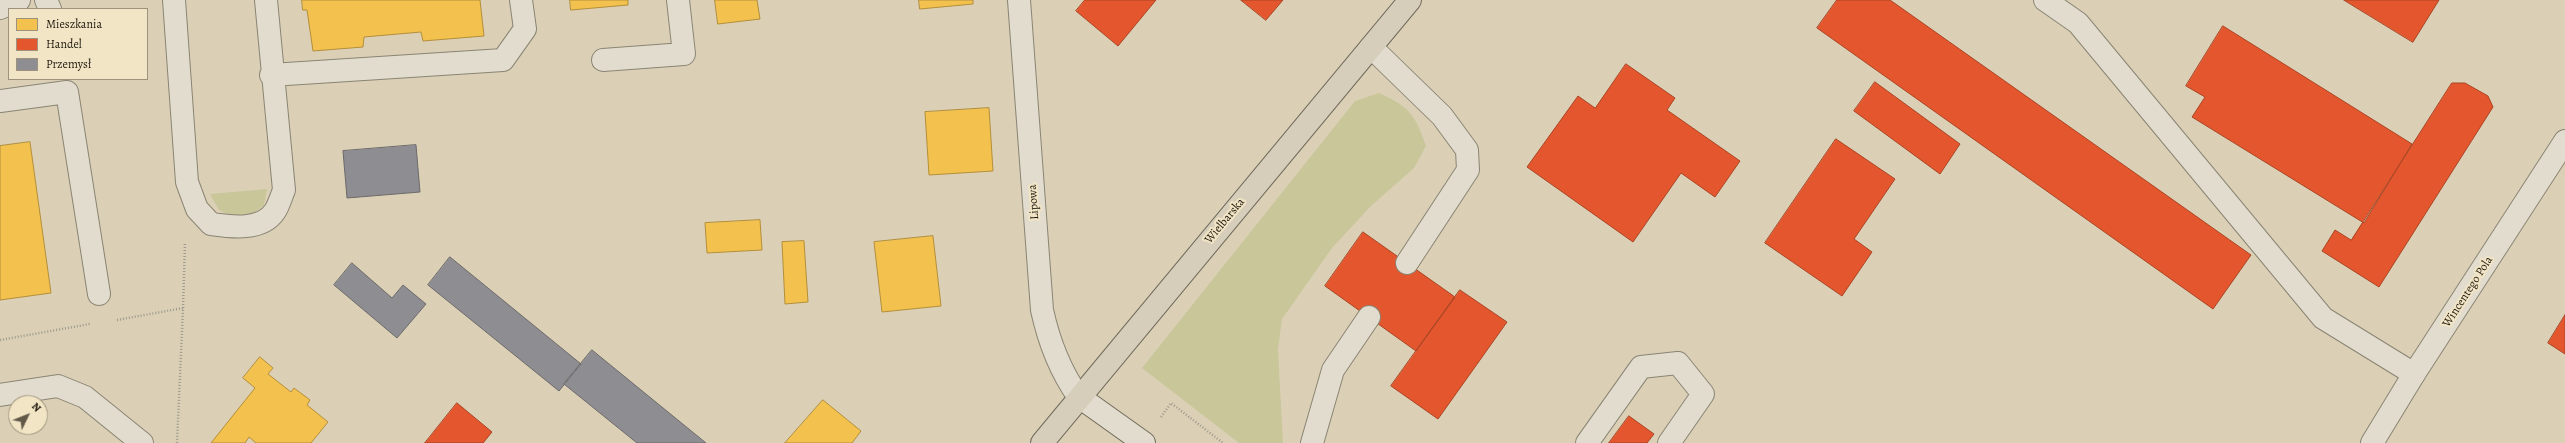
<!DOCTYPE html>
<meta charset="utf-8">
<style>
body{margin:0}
#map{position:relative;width:2565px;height:443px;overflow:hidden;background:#dbd0b5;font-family:Alegreya,serif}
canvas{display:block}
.legend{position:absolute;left:8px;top:8px;width:140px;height:72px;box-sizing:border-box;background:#f1e5c5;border:1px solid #9d937c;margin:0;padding:5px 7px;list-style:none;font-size:12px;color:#1f180e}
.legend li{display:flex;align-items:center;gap:8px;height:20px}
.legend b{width:20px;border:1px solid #9d937c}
.north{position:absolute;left:8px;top:395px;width:40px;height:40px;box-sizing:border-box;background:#f1e5c5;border:1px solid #9d937c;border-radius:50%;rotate:47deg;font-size:11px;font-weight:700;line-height:16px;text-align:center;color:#1f180e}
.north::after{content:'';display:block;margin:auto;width:14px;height:18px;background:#615848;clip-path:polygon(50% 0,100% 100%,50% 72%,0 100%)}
</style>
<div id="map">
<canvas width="2565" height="443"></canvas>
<ul class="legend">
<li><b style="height:11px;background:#f2c14e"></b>Mieszkania</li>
<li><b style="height:11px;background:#e4572e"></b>Handel</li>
<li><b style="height:11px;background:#8d8d92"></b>Przemysł</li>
</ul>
<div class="north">N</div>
</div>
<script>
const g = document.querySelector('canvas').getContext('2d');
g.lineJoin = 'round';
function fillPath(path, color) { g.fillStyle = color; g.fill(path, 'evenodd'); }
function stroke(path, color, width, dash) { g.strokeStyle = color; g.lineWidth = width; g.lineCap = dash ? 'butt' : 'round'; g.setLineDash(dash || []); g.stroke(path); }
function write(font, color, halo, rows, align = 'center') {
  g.font = font + ' Alegreya,serif'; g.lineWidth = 4; g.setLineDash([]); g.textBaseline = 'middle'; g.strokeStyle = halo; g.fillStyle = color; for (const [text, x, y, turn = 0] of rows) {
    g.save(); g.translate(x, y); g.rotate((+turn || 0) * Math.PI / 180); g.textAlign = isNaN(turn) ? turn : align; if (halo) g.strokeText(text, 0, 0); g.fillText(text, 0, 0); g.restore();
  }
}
fillPath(new Path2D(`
 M1379,93C1410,107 1415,115 1426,146L1414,168L1371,206L1332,248L1282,319L1278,349L1283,443H1239L1142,368L1355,101Z
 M267,189L264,205L251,215L233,217L219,210L210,194Z`), '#c9c69a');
const homes = new Path2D(`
 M302,0H480L484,36L423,41L421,32L364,37L363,47L313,51L307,10H303Z
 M570,0H628V5L571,10Z
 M715,0H757L760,19L718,24Z
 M919,0H973V4L920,9Z
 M989,108L993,171L929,175L925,112Z
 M30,142L51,293L0,300V146Z
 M760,220L762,250L707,253L705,223Z
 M933,236L941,306L882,312L874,242Z
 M804,241L808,302L785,304L782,242Z
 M260,357L273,368L268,374L291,392L294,388L310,400L307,405L328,422L311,443H256L249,437L245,443H211L255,388L243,378Z
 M823,400L861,431L852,443H785Z`);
fillPath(homes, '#f2c14e');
stroke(homes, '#b38e3b', 1);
const shops = new Path2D(`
 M1085,0H1156L1118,46L1076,11Z
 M1241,0H1283L1266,20Z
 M1837,0H1890L2251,255L2213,309L1817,28Z
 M2344,0H2439L2413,42Z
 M2223,26L2412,144L2364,223L2192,117L2205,97L2186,86Z
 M1626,64L1675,98L1667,110L1740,161L1715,197L1681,173L1633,242L1527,167L1578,96L1595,108Z
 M1875,82L1960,144L1940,174L1854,111Z
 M2452,83H2465L2488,96L2493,107L2379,287L2322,251L2335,230L2351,240Z
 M1836,139L1895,179L1854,239L1872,252L1842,296L1765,243Z
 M1363,232L1455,297L1416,351L1325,286Z
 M1460,290L1507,322L1438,419L1391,386Z
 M2565,315V354L2548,343Z
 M457,403L492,432L483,443H425Z
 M1629,416L1654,434L1647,443H1609Z`);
fillPath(shops, '#e4572e');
stroke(shops, '#a94424', 1);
const industry = new Path2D(`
 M416,145L420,192L347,198L343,151Z
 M450,257L581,364L559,391L428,285Z
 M352,263L392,298L403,285L426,304L397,338L334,285Z
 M592,350L706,443H637L564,384Z`);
fillPath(industry, '#8d8d92');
stroke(industry, '#6c6a6a', 1);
const lane = new Path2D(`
 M46,0L50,9
 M174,0L187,182L197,209L211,224C232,227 262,231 275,211C279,205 281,197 284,190L266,0
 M2045,0L2078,23L2323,318L2414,374
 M0,8L19,0
 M1371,47L1442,116L1467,150L1468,170L1407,263
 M271,75L503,60L525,29L521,0
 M0,101L67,92L99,294
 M0,395L58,386L85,397L142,443
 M1312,443L1333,370L1369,317
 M1587,443L1641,367L1678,363L1703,394L1669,443`);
const street = new Path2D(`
 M1019,0L1042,310C1049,342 1059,369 1078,396
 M603,60L684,54L678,0
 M2372,443L2414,374L2565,141`);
const secondary = new Path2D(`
 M1078,396L1144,443`);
const primary = new Path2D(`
 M1042,443L1410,0`);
stroke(lane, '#8a8474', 24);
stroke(street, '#8a8474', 24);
stroke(secondary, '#706a5c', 24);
stroke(primary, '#706a5c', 24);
stroke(new Path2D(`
 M183,308L185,243
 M117,320L183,308L177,443
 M0,340L90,324
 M1161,417L1171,403L1223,443`), '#9d998e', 2.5, [1, 2]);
stroke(lane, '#e2dcce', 22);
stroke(street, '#e2dcce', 22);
stroke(secondary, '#e2dcce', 22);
stroke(primary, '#d6cdba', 22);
write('12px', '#1f180e', '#f1e5c5', [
 ["Lipowa",1034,202,-94],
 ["Wielbarska",1225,221,-50],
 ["Wincentego Pola",2468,292,-57]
]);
</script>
